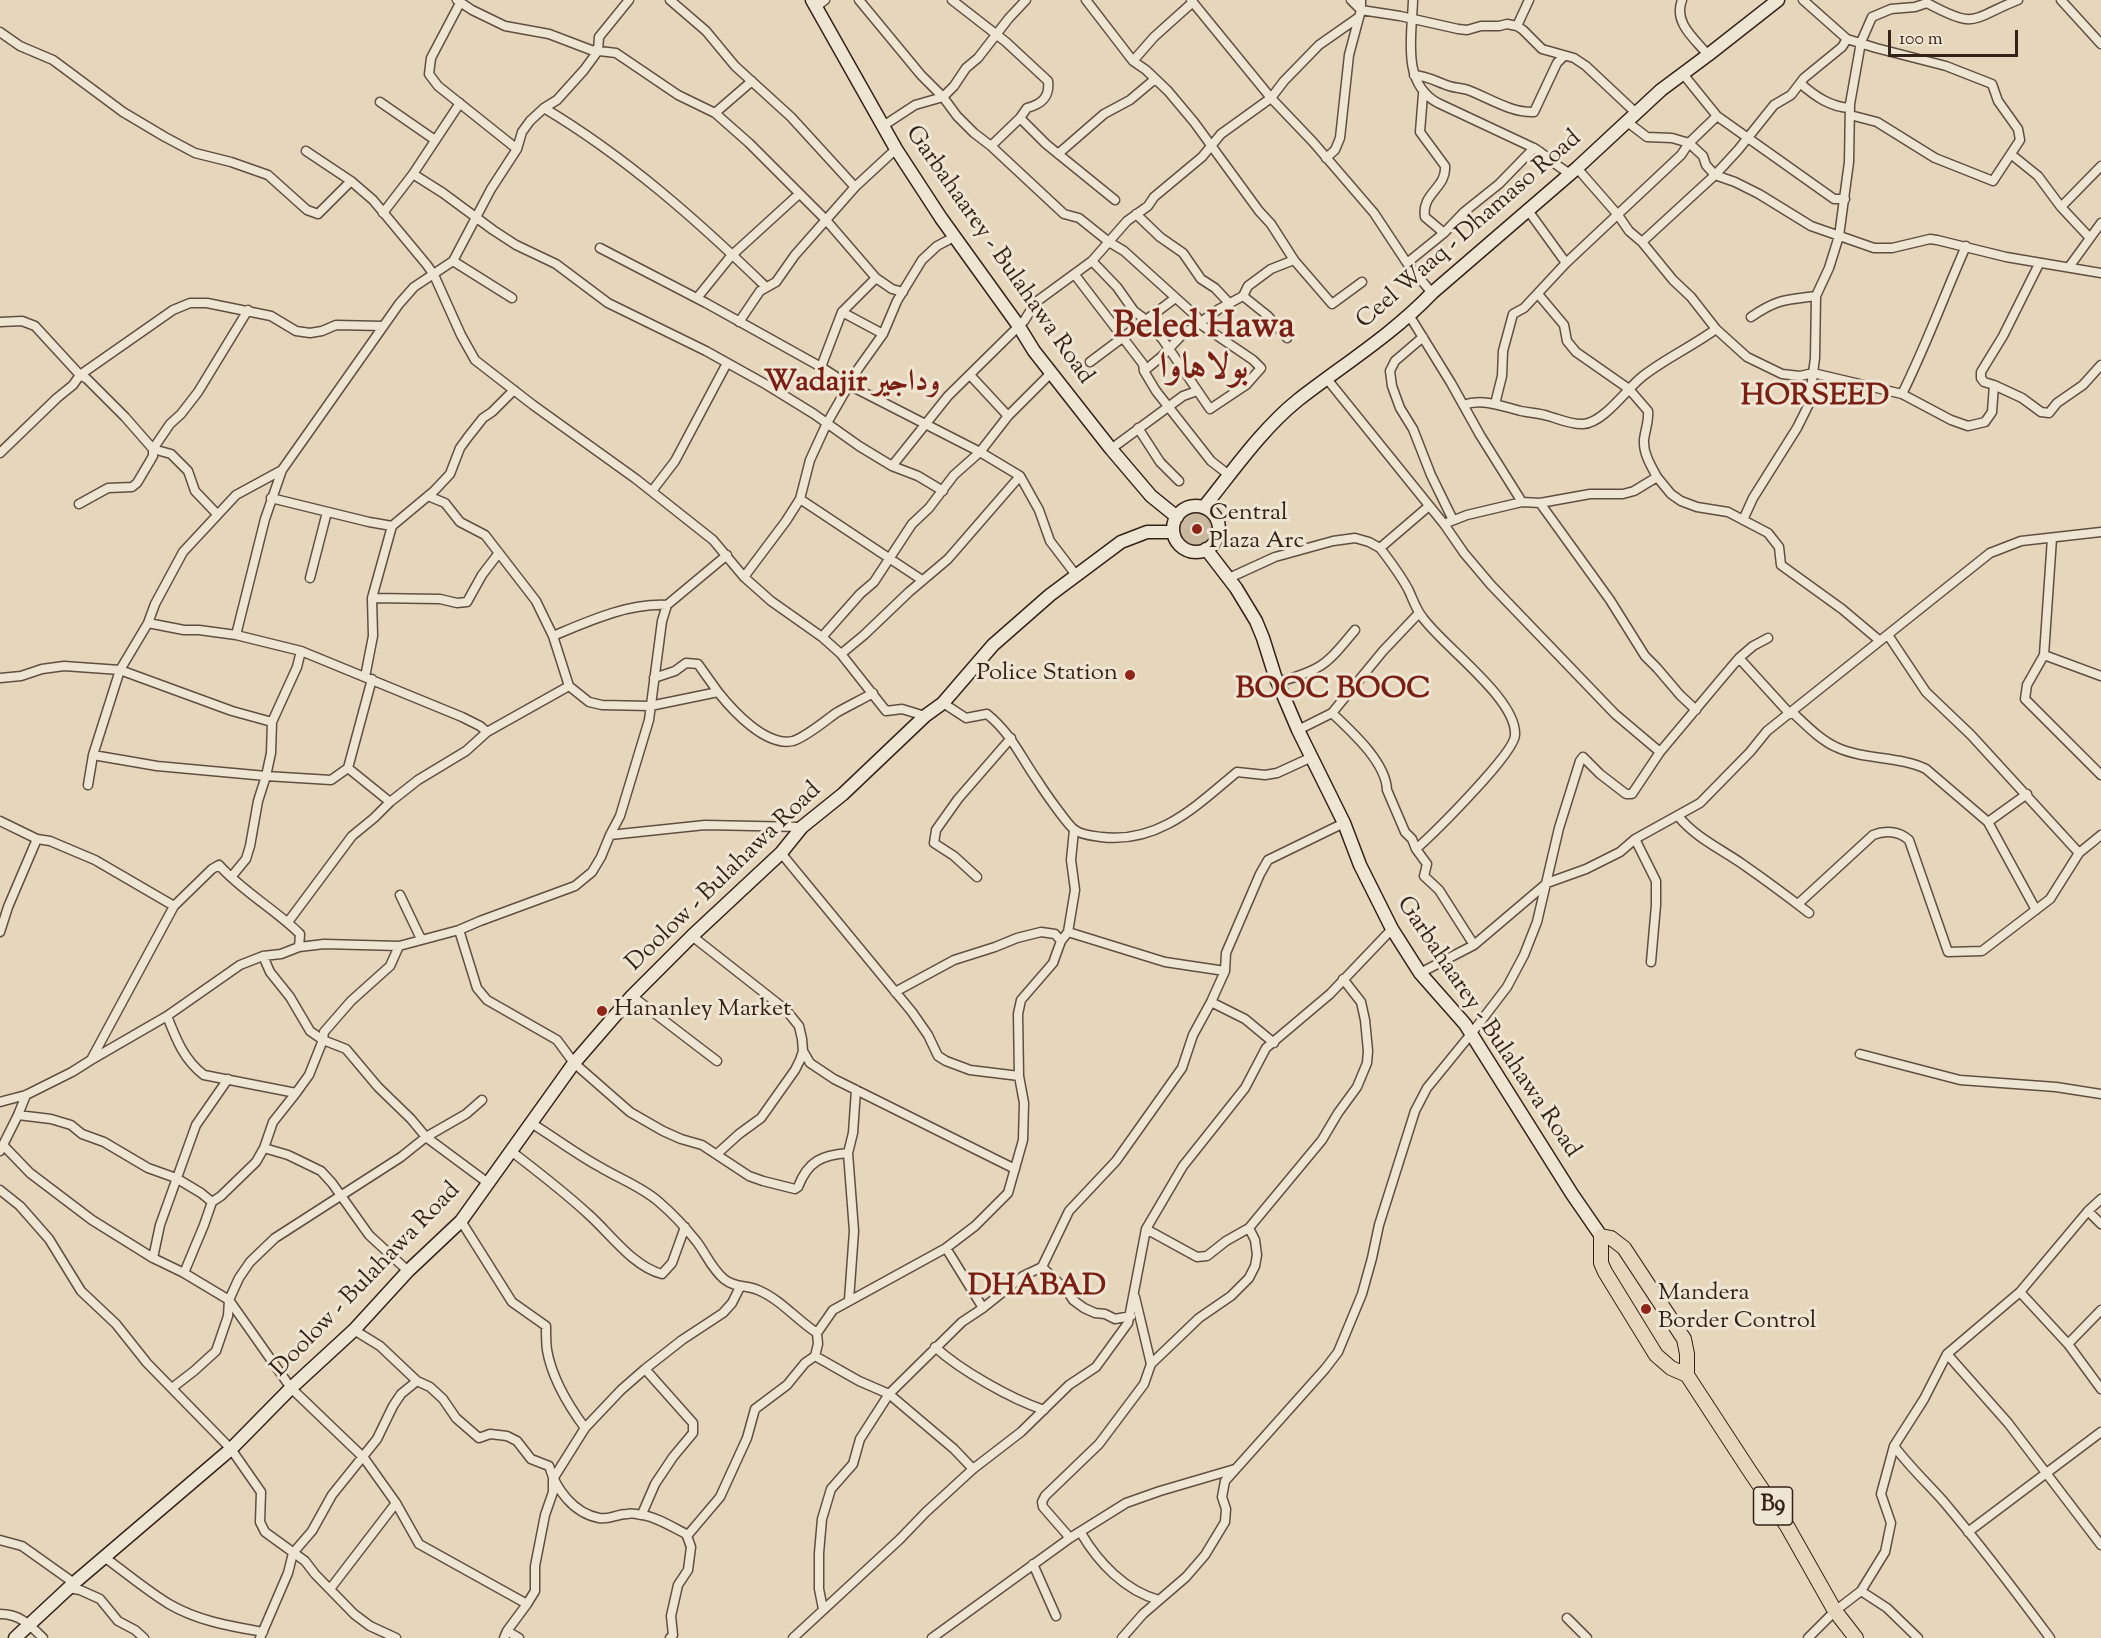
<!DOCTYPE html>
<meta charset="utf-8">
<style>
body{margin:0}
#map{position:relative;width:2101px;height:1638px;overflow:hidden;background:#e6d7bc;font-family:"Sorts Mill Goudy",serif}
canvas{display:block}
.scale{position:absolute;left:1888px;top:30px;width:130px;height:27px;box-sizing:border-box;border:3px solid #332218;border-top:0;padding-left:8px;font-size:18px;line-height:21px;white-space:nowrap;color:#332218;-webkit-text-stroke:4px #efe5d3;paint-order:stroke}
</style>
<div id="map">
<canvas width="2101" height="1638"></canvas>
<div class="scale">100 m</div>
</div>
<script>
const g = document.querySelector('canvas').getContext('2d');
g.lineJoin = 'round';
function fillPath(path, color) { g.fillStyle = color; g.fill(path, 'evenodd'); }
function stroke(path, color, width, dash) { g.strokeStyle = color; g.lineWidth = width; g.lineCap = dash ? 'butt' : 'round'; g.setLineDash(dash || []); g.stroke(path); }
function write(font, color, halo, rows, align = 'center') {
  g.font = font + ' "Sorts Mill Goudy",Amiri,serif'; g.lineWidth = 6; g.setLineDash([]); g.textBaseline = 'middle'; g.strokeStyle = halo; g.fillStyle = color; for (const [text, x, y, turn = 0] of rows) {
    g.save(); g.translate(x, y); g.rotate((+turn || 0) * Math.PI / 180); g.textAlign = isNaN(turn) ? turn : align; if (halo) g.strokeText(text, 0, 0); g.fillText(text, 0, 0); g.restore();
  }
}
fillPath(new Path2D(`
 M1179 529a17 17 0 1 1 34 0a17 17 0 1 1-34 0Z`), '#c8b8a0');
const minor = new Path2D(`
 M457,0L472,10L505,26L549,34L591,50L616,53L678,95L715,113L749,143L826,220L876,278L892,289L903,292
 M670,0L706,31L735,66L791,117L855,187
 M859,0L921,75L943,97L954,86L966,68L978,58L1009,18L1026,0
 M952,0L1006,42L1048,81C1050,97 1042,104 1027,108L1020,118L991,146
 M1086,0L1133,61L1146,70L1168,91L1194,122L1259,211L1271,224L1294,260L1332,304L1362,282
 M1191,0L1271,98L1313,142L1374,213L1407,263L1432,293
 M1351,0L1361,10L1400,16L1458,29L1467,30L1481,26H1499L1507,24L1517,26L1523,30L1542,49L1574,58L1586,66L1635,112
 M1413,0C1412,36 1401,83 1438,103L1534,148C1546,155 1556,166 1569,173
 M1682,0C1673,23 1695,39 1708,55
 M1803,0L1847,39L1876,48L1946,66L1992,84L1998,101L2018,129L2020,140L1993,181L1935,158L1877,122L1850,115
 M2061,0L2101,44
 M460,3L431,58L429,74L438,86L517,149
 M816,7L825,0
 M1517,26L1529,0
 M0,32L20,46L53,60L123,112L165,137L195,153L231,162L268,175L307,210L318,214L351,181
 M1133,61L1154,37L1193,2
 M1683,74L1717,116L1834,199H1845
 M1414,75C1428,76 1437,82 1449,86C1455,88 1462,88 1468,90C1489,98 1511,113 1534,112L1557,63L1564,56
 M1801,84C1815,96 1830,107 1850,108
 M1423,94L1420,132L1445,166C1447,188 1421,193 1425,217L1444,233
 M380,102L435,140
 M544,108C626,157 698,221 766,287
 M715,113L752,81
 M1020,118L1046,144L1115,200
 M1626,121L1647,137L1672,138L1689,143L1703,156L1706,165L1715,175L1735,182L1759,194L1811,226L1874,248H1892L1930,239L1937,240L2006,257L2101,273
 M883,126L915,105L943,97L957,116L974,133L991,146L1064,214L1079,218L1109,242L1124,251L1197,317L1200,324L1253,360L1261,368L1246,385L1210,409L1163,340L1146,320L1134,311L1117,287L1092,261
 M306,151L351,181L373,200L427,265L434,275L461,335L475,360L533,405L636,479L713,540L744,577L771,601L822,637L841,654L886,711L902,709L925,716
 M1058,154L1104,114L1130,100L1155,79
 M2012,155L2038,176L2061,207L2090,238
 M1326,158L1335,150L1340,138L1349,55L1361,10V0
 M1577,168L1618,215L1629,231L1642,242L1673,280L1691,297L1716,329L1747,357L1782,374L1800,376L1813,373L1902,394L1951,420L1968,426L1985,422L1992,412L1994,385L2022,398L2041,412L2049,413L2057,403L2083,385L2101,365
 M413,174L443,193L493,230L516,245L556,264L608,303L706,351L767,385L814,414L859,446L892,466L918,476L943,491
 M2061,207L2101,166
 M1527,209L1566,263
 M383,213L413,174L460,103
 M1136,214L1160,237L1183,253L1201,279L1215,288L1230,304
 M1642,242L1715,175L1738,150L1774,105L1791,95L1804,78L1842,47L1847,39
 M600,248L706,303L821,367L849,385L980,452L1020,476L1039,510L1050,541L1076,575
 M453,261L512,298
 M1407,263L1444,233L1464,212L1499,184L1534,148
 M2069,267L2101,223
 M1075,275L1143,364L1144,371L1156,391L1211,461L1229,475
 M1538,294L1564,325L1567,341L1576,352L1629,389L1648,411C1649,422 1645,430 1644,440C1643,453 1651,466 1657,477
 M1243,296L1268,316L1287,338
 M697,298L731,256L799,194
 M842,312L883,334
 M1409,315L1451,383L1480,435L1522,502
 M1751,317C1777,299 1785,300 1816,296
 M0,322L22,321L35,326L80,375L173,310L190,303H207L271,316L296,331L310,333L322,331L336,325L383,326
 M739,322L760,291L776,282L795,255L855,187L896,149
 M1423,337L1395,361L1390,371L1392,386L1400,408L1413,429L1431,475L1453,520
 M1090,362L1174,299
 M821,367L842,312L876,278
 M1144,371L1161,357L1181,336L1219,309L1243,296L1248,286L1271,269L1294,260
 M970,375L1008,416
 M1327,379L1444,524L1464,553L1491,585L1615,714L1660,752
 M1994,385L1984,382L1981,378V372L2003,336L2039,264
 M1902,394C1926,346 1944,296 1966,246
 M1495,404L1502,376L1503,351L1513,314L1524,308L1566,263L1681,155L1689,143L1717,116
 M1463,405C1483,398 1501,406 1521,411C1530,413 1539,413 1548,416C1559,419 1572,425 1583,424C1604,423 1627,388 1643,376C1666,358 1693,346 1716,329
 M1138,428L1160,462L1179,481
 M1111,449L1183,396L1197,391
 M0,453L57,398L73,385L80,375L87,379L125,417L153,449L171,454L188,471L195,491L217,514
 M892,466L948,396L1024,321L1036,302L1092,261L1127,221L1148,206L1154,197L1202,157L1221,134L1271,98L1284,81L1319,45L1359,17
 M652,491L675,461L727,363
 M428,496L445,503L460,522L485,535L536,601L553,636L569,686
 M271,498L369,522L392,526L434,491L450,474L460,448L468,437L483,418L492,412L514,390
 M800,499L922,580
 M1540,503L1610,600L1645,656L1657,668L1680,695L1696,710
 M79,504L108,488L132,487L137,483L153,456V449L170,424L181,414L198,392L248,310
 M1743,520L1753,498L1797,428L1809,404L1815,358L1816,296L1829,268L1839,236L1849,162L1850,104L1861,42L1872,17L1891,9L1915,7L1927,3C1977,30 1970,19 2018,0
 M1444,524L1467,515L1522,502L1540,503L1590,494H1623L1634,491L1657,477L1671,494L1681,501L1697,507L1728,512L1768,533L1779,547L1781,565L1842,609L1880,641
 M2052,538L2044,655L2027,685L2025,699L2101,775
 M1380,548C1390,561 1400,574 1408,589C1413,599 1416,610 1423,618C1444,647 1517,699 1515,735C1515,753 1433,834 1416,849L1427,864L1424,876L1439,890L1474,945
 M744,577L786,521L800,499L810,460L827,423L858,369L883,334L897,301L922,260L937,246L954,237
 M310,578L327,512
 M1229,578L1275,557L1333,541L1355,538L1369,542L1380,548L1429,506
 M372,598L440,599L457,603L467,602L482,575L498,554
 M148,623L184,630H199L236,635L301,651L462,717L480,726L487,732
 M236,635L265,519L282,470L399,304L414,287L453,261L491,189L517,149L522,132L530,121L544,108L557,100L584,70L598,51L599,37L629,0
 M1888,635L1926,692L1971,735L2079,853
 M553,636C589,621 628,603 667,605
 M822,637L860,594L874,582L912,524L929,508L954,475L980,452L1008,416L1051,373
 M841,654L864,635L909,592L948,559L1020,476
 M2044,655L2101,676
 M1739,658L1790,714
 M365,677L373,636L372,598L392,526
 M0,678L21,676L42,669L64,666L120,670L232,711L272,722
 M654,678L675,671L686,663L698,664L718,692
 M1278,682C1322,670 1326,665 1355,630
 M943,703L966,718L987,714C1012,734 1021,758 1039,783C1044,791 1069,827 1075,830C1081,835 1094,836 1101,837C1159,844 1196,806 1237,772L1265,775L1277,773L1312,757
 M1792,712C1805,724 1820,740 1836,747C1863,760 1900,756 1926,769L1988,822L2036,910
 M1332,713C1351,731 1386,762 1387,790L1405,832L1412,839L1416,849
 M1298,730L1332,713L1383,651L1419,613
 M93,755L157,766L266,776L331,780L348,768L390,802
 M348,768L372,679
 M88,785L93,755L120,670L148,623L155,604L183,552L236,495L282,470
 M1678,816C1695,837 1719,848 1741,863C1764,879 1787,896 1809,913
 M0,821L37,839L50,841L95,860L174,906
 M1988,822L2027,794
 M610,835L620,816L649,720L662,621L667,605L727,555
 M1635,839L1656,881V905L1651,962
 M781,853L912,1012L928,1035L938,1056L946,1061L970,1070L1019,1076
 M232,876L246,859L250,846L258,801L266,776L271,753L272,722L297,667L301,651
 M977,877L954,856L934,843L936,830L958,799L1011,738
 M400,895L421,939
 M1798,904L1873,835C1885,830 1899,831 1909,840L1948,952L1982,951L2050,899L2079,853L2101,835
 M288,922L352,836L374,818L390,802L418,780L466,751L487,732L569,686L589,702L602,705L650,706L718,692C733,711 766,747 793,741C806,737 825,721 836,713C848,706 861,700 873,693
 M459,930L477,988L487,1000L557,1040L574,1063L630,1112L663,1131L681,1139L702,1145L749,1176L763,1181L795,1189L798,1187C808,1161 822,1155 848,1153
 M0,932L8,907L37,839
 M1068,932L1165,962L1225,971
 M692,936L786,1010L799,1026L802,1039L803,1051L810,1063L834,1079L1015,1169
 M263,956L270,972L290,997L310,1031L323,1040L346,1049L378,1087L411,1119L426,1137L488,1183
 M1420,973L1474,945L1547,883L1586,869L1620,852L1635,839L1700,803L1750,752L1767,731L1990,553L2021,541L2101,532
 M895,992L954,960L995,947L1017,938L1041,932L1055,934L1061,941
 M632,996L717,1061
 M1211,1002L1245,1019L1274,1043
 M167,1016C176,1039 184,1060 204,1075L296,1093L309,1075L323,1040L324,1032L351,1001L390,966L399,946
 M1860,1054L1960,1080L2056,1087L2101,1094
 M92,1058L174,906L212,869L219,865C243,892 275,909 300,934L299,947
 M0,1102L26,1095L72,1072L91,1060L167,1016L240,965L263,956L281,954L299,947L324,944L399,946L459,930L480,921L575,886L592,872L601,857L610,835L705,825L802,827
 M18,1115L51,1119L71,1125L82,1134L104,1142L148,1168L176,1178L201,1193L212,1202L204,1225L184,1273
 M531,1123C554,1137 576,1154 600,1167C620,1179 642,1187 659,1202C673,1214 686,1228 697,1242C706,1254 712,1269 724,1279C735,1288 747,1285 758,1290C780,1299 797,1320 817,1333
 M3,1145L30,1173L92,1220L153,1258L184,1273L229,1300L291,1388L364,1458L396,1503L419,1544L527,1604L507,1631L504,1638
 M264,1148L288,1155L321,1171L332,1183L369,1235L408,1271
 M0,1151L18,1115L26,1095
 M511,1151C537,1171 563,1191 587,1213C610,1233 632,1266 662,1274L672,1263L685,1227
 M717,1154L739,1134L761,1118L795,1070L800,1060L803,1051
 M0,1190L20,1206L49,1239L81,1291L116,1324L147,1363L231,1449L261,1492L260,1522L265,1532L305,1561L315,1574L354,1614L370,1626L396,1638
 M212,1202L221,1196L256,1162L264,1148L273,1122L296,1093
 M2088,1211L2101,1224
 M461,1221L512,1302L546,1326C546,1334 546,1343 547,1350C552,1379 568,1405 585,1428
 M1146,1229L1197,1257L1207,1256L1226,1241L1249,1228L1322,1140L1338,1113L1357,1087L1367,1063L1368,1051L1365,1020L1361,1002L1343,979
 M946,1248L983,1308
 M153,1258L160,1225L196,1125L228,1079
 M1042,1267L1068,1292L1073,1300L1084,1308L1095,1313L1105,1314L1115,1319L1131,1316
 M2020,1292L2068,1344L2101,1389
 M1135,1297L1151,1364
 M849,1300L854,1231L848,1153L853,1133L856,1090
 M354,1330L380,1346L417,1381L430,1387L443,1399L456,1418L479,1438L490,1434L507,1436L517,1441L531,1459L549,1466C556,1489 573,1513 599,1518C609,1520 617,1514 627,1514C631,1513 637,1514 641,1515C653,1515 676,1529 688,1535L687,1536
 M2068,1344L2101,1310
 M935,1347C960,1370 1011,1399 1044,1410
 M1947,1354L2008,1423L2101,1545
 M172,1388L194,1371L216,1351L228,1316L229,1300L239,1278L250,1262L275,1238L401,1157L426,1137L466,1114L482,1100
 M1894,1446C1909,1466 1927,1483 1944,1502C1981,1546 2016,1592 2050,1638
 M973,1469L954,1449L889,1394L859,1381L815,1356L818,1344L817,1333L833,1310L946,1248L975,1226L1008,1193L1023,1140L1024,1103L1019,1076L1018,1014L1021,1000L1053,963L1061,941L1068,932L1075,890L1071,860L1074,830
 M642,1514L655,1484L673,1457L693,1433V1423L645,1369
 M1968,1532L2101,1432
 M1081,1533C1098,1562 1125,1591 1159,1600
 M1070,1538L1043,1507L1042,1502L1045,1496L1099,1444L1144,1384L1151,1364L1199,1318L1231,1296L1249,1278L1255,1266L1257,1255L1255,1240L1249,1228
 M0,1540L22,1546L74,1583
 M104,1557C125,1572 146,1590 169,1604C198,1621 230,1626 263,1632
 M1033,1564L1056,1616
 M68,1588L80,1590L100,1599L118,1621L135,1630L144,1638
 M330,1589L396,1503
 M1861,1591L1887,1608L1918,1638
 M527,1604L535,1591V1566L545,1515L553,1492V1479L585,1428L621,1390L645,1369L682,1340L723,1313L732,1303L740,1287
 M823,1609L819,1589V1553L822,1519L831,1489L853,1464L860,1439L889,1394L962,1322L983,1308L1023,1276L1042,1267L1069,1211L1116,1161L1182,1068L1193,1035L1211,1002L1225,971L1226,953L1260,874L1268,860L1344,823
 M0,1614C20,1614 30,1625 43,1638
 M1567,1618L1587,1638
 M507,1631L519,1638
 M260,1638L288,1573L293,1553L312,1531L332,1495L377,1439L393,1406L401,1394L417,1381
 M670,1638L673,1635L671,1616L678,1585L688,1570L691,1547L687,1536L720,1497L747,1438L755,1409L787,1385L805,1363L815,1356
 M793,1638L900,1539L926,1512L973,1469L1021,1432L1069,1385L1096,1367L1128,1323L1146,1229L1183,1166L1245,1088L1266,1048L1330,994L1392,929
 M932,1638L1070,1538L1126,1503L1160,1491L1235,1469
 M1122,1638L1143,1614L1186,1577L1205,1555L1225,1522L1226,1509L1222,1497L1225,1481L1325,1369L1338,1352L1362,1294L1372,1258L1379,1225L1415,1111L1427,1088L1471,1034L1507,987L1524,955L1537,922L1559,828L1580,761L1583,757L1600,774L1626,794H1632L1660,752L1722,678L1739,658L1753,646L1768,638
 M1808,1638L1835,1611L1861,1591L1885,1552L1891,1523L1881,1494L1894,1446L1924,1399L1947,1354L2020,1292L2088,1211L2101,1199`);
const secondary = new Path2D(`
 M812,0L896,149L941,218L1018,325L1034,351L1111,449L1151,496L1177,517
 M1173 529a23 23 0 1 1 46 0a23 23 0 1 1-46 0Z
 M1204,507C1233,471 1262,429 1298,400C1343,365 1393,334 1432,293L1577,168L1661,90L1708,55L1778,0
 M1206,549L1236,588L1256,621L1263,638L1275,676L1298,730L1344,823L1360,865L1392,929L1420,973L1465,1024L1572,1194L1601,1236
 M15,1638L74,1583L231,1449L291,1388L354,1330L408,1271L461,1221L574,1063L632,996L692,936L781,853L802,827L843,794L925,716L943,703L993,645L1050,595L1121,542L1147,532H1173`);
const trunk = new Path2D(`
 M1601,1236L1611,1238L1624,1248L1684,1339L1687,1354V1375L1671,1368L1656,1355L1605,1272L1601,1263Z
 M1687,1375L1749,1470L1787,1526L1835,1611L1856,1638`);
stroke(minor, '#604f41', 11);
stroke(secondary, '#332218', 15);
stroke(trunk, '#332218', 16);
stroke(minor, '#efe5d3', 8);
stroke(secondary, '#efe5d3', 12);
stroke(trunk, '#e6d7bc', 14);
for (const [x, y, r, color] of [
 [1197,529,6,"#8f2418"],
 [1130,675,6,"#8f2418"],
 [602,1011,6,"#8f2418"],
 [1646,1309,6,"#8f2418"]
]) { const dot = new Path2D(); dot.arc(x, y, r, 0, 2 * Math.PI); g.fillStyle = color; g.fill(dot); stroke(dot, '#efe5d3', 2); }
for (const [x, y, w] of [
 [1773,1506,39]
]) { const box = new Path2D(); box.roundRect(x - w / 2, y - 19, w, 38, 4.5); g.fillStyle = '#efe5d3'; g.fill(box); stroke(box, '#332218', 1.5); }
write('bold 22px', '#332218', null, [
 ["B9",1773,1506]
]);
write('24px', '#332218', '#efe5d3', [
 ["Ceel Waaq - Dhamaso Road",1470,231,-41],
 ["Garbahaarey - Bulahawa Road",998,256,55],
 ["Doolow - Bulahawa Road",725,878,-44],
 ["Garbahaarey - Bulahawa Road",1487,1028,56],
 ["Doolow - Bulahawa Road",367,1281,-46]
]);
write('24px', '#332218', '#efe5d3', [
 ["Central",1209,515],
 ["Plaza Arc",1209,543],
 ["Police Station",1118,675,"right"],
 ["Hananley Market",614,1011],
 ["Mandera",1658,1295],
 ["Border Control",1658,1323]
], 'left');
write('bold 30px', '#7a1f14', '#efe5d3', [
 ["Wadajir وداجير",852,385],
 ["HORSEED",1815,399],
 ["BOOC BOOC",1333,692],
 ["DHABAD",1037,1289]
]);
write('bold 36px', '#7a1f14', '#efe5d3', [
 ["Beled Hawa",1204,330],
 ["بولاهاوا",1204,371]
]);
</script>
